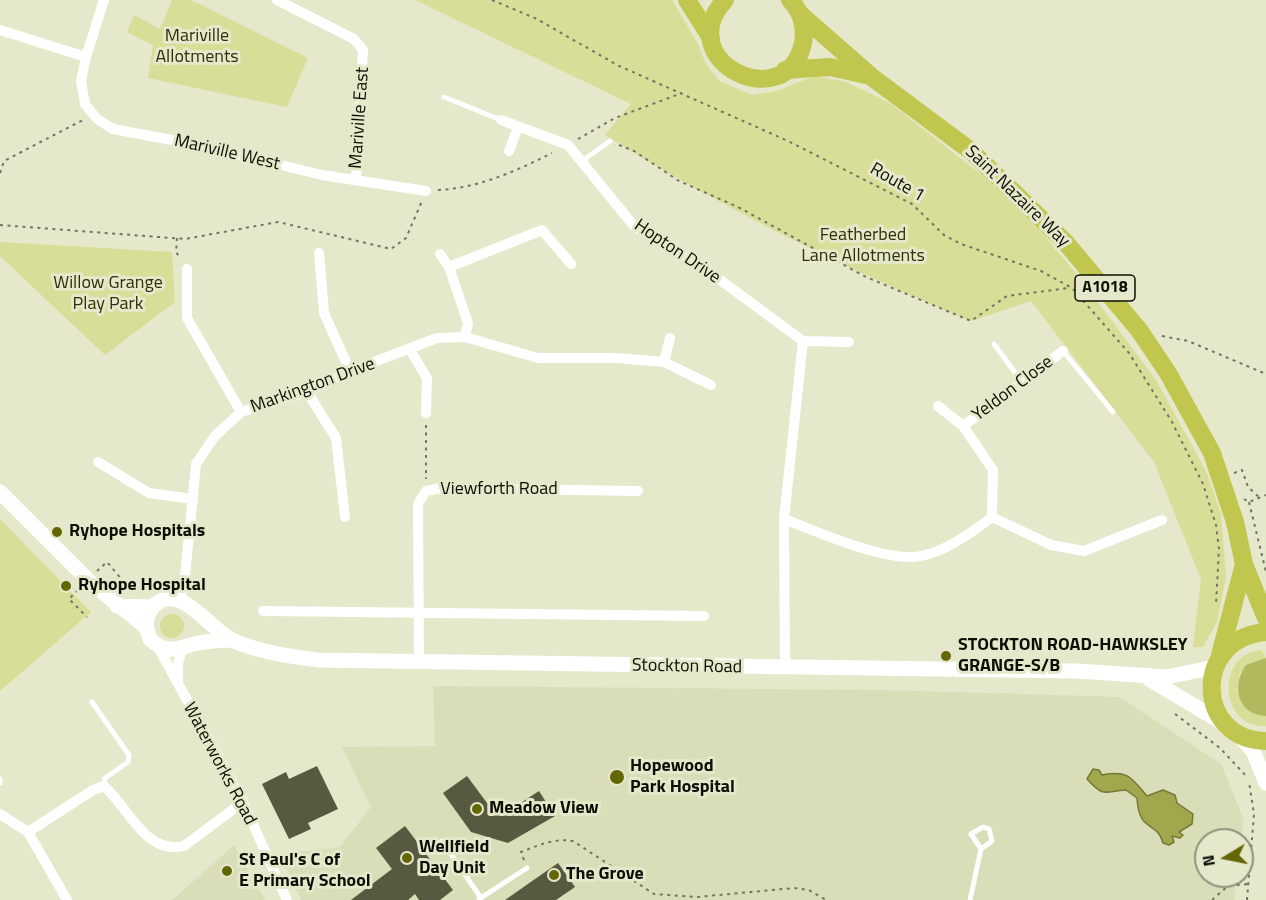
<!DOCTYPE html>
<style>
body{margin:0}
#map{position:relative;width:1266px;height:900px;overflow:hidden;background:#e5e8ca;font-family:"Titillium Web",sans-serif}
canvas{display:block}
.north{position:absolute;left:1194px;top:828px;width:60px;height:60px;box-sizing:border-box;background:#e5e8ca;border:2px solid #8f917b;border-radius:50%;rotate:260deg;font-size:16px;font-weight:700;line-height:24px;text-align:center;color:#0d0e05}
.north::after{content:'';display:block;margin:auto;width:21px;height:27px;background:#636602;clip-path:polygon(50% 0,100% 100%,50% 72%,0 100%)}
</style>
<div id="map">
<canvas width="1266" height="900"></canvas>
<div class="north">N</div>
</div>
<script>
const g = document.querySelector('canvas').getContext('2d');
g.lineJoin = 'round';
function fillPath(path, color) { g.fillStyle = color; g.fill(path, 'evenodd'); }
function stroke(path, color, width, dash) { g.strokeStyle = color; g.lineWidth = width; g.lineCap = dash ? 'butt' : 'round'; g.setLineDash(dash || []); g.stroke(path); }
function write(font, color, halo, rows, align = 'center') {
  g.font = font + ' "Titillium Web",sans-serif'; g.lineWidth = 6; g.setLineDash([]); g.textBaseline = 'middle'; g.strokeStyle = halo; g.fillStyle = color; for (const [text, x, y, turn = 0] of rows) {
    g.save(); g.translate(x, y); g.rotate((+turn || 0) * Math.PI / 180); g.textAlign = isNaN(turn) ? turn : align; if (halo) g.strokeText(text, 0, 0); g.fillText(text, 0, 0); g.restore();
  }
}
fillPath(new Path2D(`
 M433,686L883,690L1120,697L1221,764L1243,818L1241,840H1206V876H1236L1234,900H301L280,854L340,847L371,807L342,747L435,746Z
 M234,845L265,900H172L177,896Z`), '#d9ddb8');
fillPath(new Path2D(`
 M172,0H191L308,58L287,107L148,78L153,45L127,32L134,15L160,29Z
 M415,0H672L698,44L705,62L719,81L752,95L776,91L815,76L846,82L890,103L982,175L1043,234L1080,278L1156,380L1206,471L1221,514L1226,577L1217,622L1203,647H1193L1201,579L1154,462L1031,301L971,321C844,268 721,207 605,135L631,104Z
 M0,242L172,252L175,302L105,355L0,256Z
 M0,519L91,612L0,691Z
 M160 626a12 12 0 1 1 24 0a12 12 0 1 1-24 0Z
 M1262,650L1266,658L1240,673L1237,691L1262,716H1266V726C1219,728 1215,653 1262,650Z`), '#d8de98');
fillPath(new Path2D(`
 M1266,658V716C1237,715 1231,685 1246,665Z`), '#b2b85e');
const water = new Path2D(`
 M1093,769L1099,770L1102,775C1128,770 1131,777 1147,796L1163,790L1175,795L1177,803L1193,814L1192,824L1179,832L1183,835L1180,838L1172,836L1174,842L1169,845L1163,843C1157,820 1139,834 1137,798L1126,790C1105,791 1105,799 1087,779Z`);
fillPath(water, '#a2a74d');
stroke(water, '#757937', 1.5);
fillPath(new Path2D(`
 M317,766L338,809L308,823L311,829L289,839L262,784L286,772L289,779Z
 M467,776L490,807L510,810L539,791L555,816L508,843L471,832L443,793Z
 M405,826L453,890L440,900H419L415,894L408,900H351L392,869L376,848Z
 M558,863L575,887L556,900H505Z`), '#575a40');
stroke(new Path2D(`
 M492,0L537,19L617,65L788,141L912,204L944,235L961,244L1041,271L1072,288L1129,353L1172,422L1203,484L1216,525L1219,549L1216,604
 M578,139L615,118L682,93
 M619,145L634,151L679,181L738,207L866,277L971,321L1007,296L1069,288
 M0,173L4,161L83,120
 M438,190C479,188 516,171 552,153
 M0,225L185,239L278,222L391,249L406,238L422,201
 M177,238L176,252L180,258
 M1162,336L1188,341L1266,374
 M426,425V479
 M1234,473L1242,470L1248,487L1260,498
 M1244,499L1249,502L1266,495
 M1249,502L1266,572
 M97,571L107,562L123,581
 M78,590L69,599L87,617
 M1175,714L1220,748L1247,777
 M524,860L521,852C539,845 554,838 573,841L654,894L697,897L794,888L809,890L826,900
 M1212,900L1228,886L1248,884
 M1247,900L1254,814L1249,782`), '#737562', 2, [3, 4.5]);
stroke(new Path2D(`
 M444,97L501,120
 M582,161L610,141
 M994,344L1022,382
 M1063,351L1113,412
 M92,702L129,755L128,762L105,778L104,786
 M0,779V783
 M442,841L481,898
 M479,899L527,868
 M970,900L981,849L992,841L989,829L983,827L971,834L981,849`), '#fff', 5);
stroke(new Path2D(`
 M277,0L354,39L363,50L356,179
 M0,30L86,57L104,0
 M86,57L81,81L85,104L97,119L113,129L199,145L322,175L426,191
 M501,120L568,145L634,226L708,271L803,341L784,519L785,668
 M509,151L518,127
 M319,253L324,313L350,371
 M440,254L449,267
 M187,269V318L241,412
 M465,337L468,323L449,267L542,230L571,264
 M803,341L849,342
 M410,350L427,378L426,413
 M664,362L670,338
 M307,392L336,438L345,517
 M938,406L963,426L993,470L992,517
 M963,426L1063,351
 M98,462L149,493L193,499
 M992,517L1051,545L1084,551L1162,520
 M784,519C817,532 879,559 914,557C941,555 971,533 992,517
 M179,599L184,586L196,464L215,436L241,412L307,392L350,371L437,338L465,337L538,358H616L664,362L711,385
 M263,611L704,616
 M158,647L243,802L287,900
 M419,664L418,504L426,491L441,488L638,491
 M178,682V664L182,649
 M0,814L28,832L93,790L104,786C129,808 145,855 184,846L243,802
 M28,832L67,900`), '#fff', 10);
stroke(new Path2D(`
 M0,492L90,582L147,628
 M117,606L153,607
 M232,640C221,640 210,641 198,643C178,648 167,656 150,639C146,628 144,618 152,608C178,578 209,629 232,640C258,652 289,656 317,660L1077,671L1167,677L1214,667
 M1149,679L1223,723
 M1239,735L1253,751L1266,783`), '#fff', 15);
stroke(new Path2D(`
 M687,0L711,38
 M725,0C669,61 787,118 803,43C806,27 801,11 790,0
 M800,14L873,78L971,151L1066,243L1139,330L1168,373L1212,453L1235,522L1244,564L1266,618
 M785,70L830,67L866,75
 M1266,632C1192,638 1195,740 1266,741
 M1220,655L1244,564`), '#c0c64e', 18);
for (const [x, y, r, color] of [
 [57,532,6,"#636602"],
 [66,586,6,"#636602"],
 [946,656,6,"#636602"],
 [617,777,8,"#636602"],
 [477,809,6,"#636602"],
 [407,858,6,"#636602"],
 [227,871,6,"#636602"],
 [554,875,6,"#636602"]
]) { const dot = new Path2D(); dot.arc(x, y, r, 0, 2 * Math.PI); g.fillStyle = color; g.fill(dot); stroke(dot, '#e5e8ca', 2); }
for (const [x, y, w] of [
 [1105,288,60]
]) { const box = new Path2D(); box.roundRect(x - w / 2, y - 13, w, 26, 4.5); g.fillStyle = '#e5e8ca'; g.fill(box); stroke(box, '#0d0e05', 1.5); }
write('bold 16px', '#0d0e05', null, [
 ["A1018",1105,288]
]);
write('18px', '#2e3008', '#e5e8ca', [
 ["Mariville",197,37],
 ["Allotments",197,58],
 ["Featherbed",863,236],
 ["Lane Allotments",863,257],
 ["Willow Grange",108,284],
 ["Play Park",108,305]
]);
write('18px', '#0d0e05', '#e5e8ca', [
 ["Mariville East",360,118,-86],
 ["Mariville West",227,153,13],
 ["Route 1",897,183,30],
 ["Saint Nazaire Way",1017,197,44],
 ["Hopton Drive",677,252,34],
 ["Markington Drive",313,386,-20],
 ["Yeldon Close",1013,389,-37],
 ["Viewforth Road",499,490],
 ["Stockton Road",687,667,1],
 ["Waterworks Road",219,764,62]
]);
write('bold 18px', '#0d0e05', '#e5e8ca', [
 ["Ryhope Hospitals",69,532],
 ["Ryhope Hospital",78,586],
 ["STOCKTON ROAD-HAWKSLEY",958,646],
 ["GRANGE-S/B",958,667],
 ["Hopewood",630,767],
 ["Park Hospital",630,788],
 ["Meadow View",489,809],
 ["Wellfield",419,848],
 ["Day Unit",419,869],
 ["St Paul's C of",239,861],
 ["E Primary School",239,882],
 ["The Grove",566,875]
], 'left');
</script>
